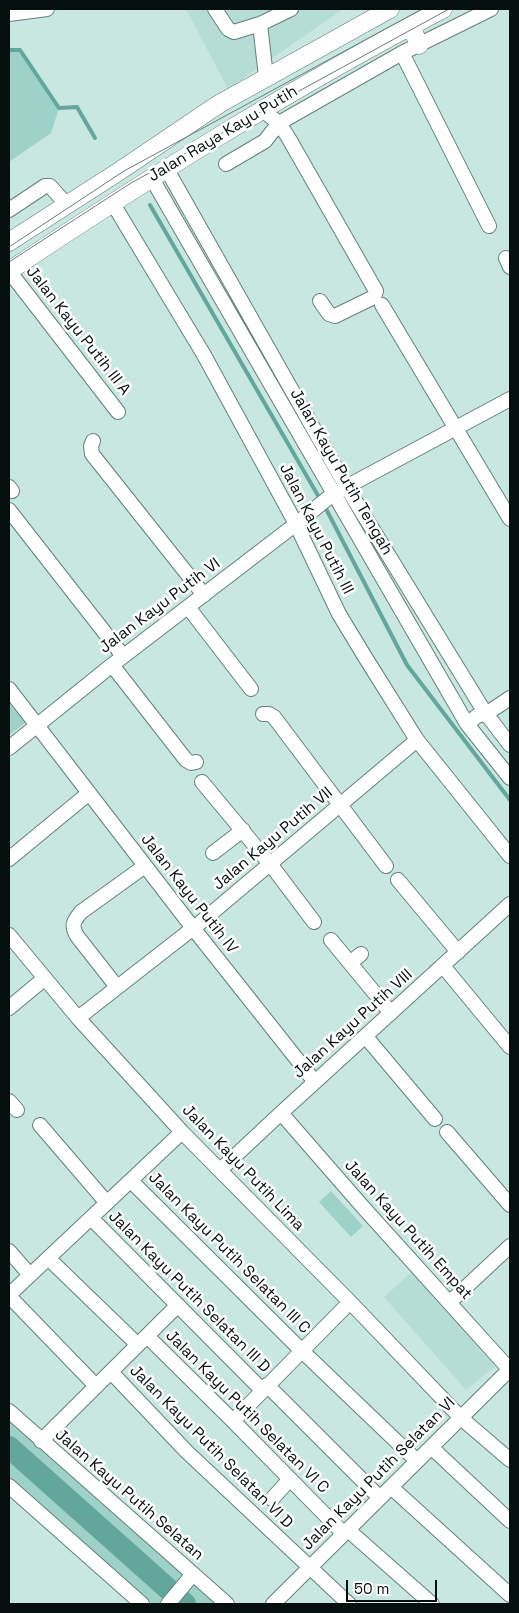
<!DOCTYPE html>
<style>
body{margin:0}
#map{position:relative;width:519px;height:1613px;overflow:hidden;background:#c8e7e1;font-family:"Space Grotesk",sans-serif}
canvas{display:block}
.frame{position:absolute;inset:0;border:10px solid #05100e;pointer-events:none}
.scale{position:absolute;left:346px;top:1580px;width:91px;height:22px;box-sizing:border-box;border:2px solid #05100e;border-top:0;padding-left:6px;font-size:15px;line-height:18px;white-space:nowrap;color:#05100e;-webkit-text-stroke:4px #fff;paint-order:stroke}
</style>
<div id="map">
<canvas width="519" height="1613"></canvas>
<div class="frame"></div>
<div class="scale">50 m</div>
</div>
<script>
const g = document.querySelector('canvas').getContext('2d');
g.lineJoin = 'round';
function fillPath(path, color) { g.fillStyle = color; g.fill(path, 'evenodd'); }
function stroke(path, color, width, dash) { g.strokeStyle = color; g.lineWidth = width; g.lineCap = dash ? 'butt' : 'round'; g.setLineDash(dash || []); g.stroke(path); }
function write(font, color, halo, rows, align = 'center') {
  g.font = font + ' "Space Grotesk",sans-serif'; g.lineWidth = 5; g.setLineDash([]); g.textBaseline = 'middle'; g.strokeStyle = halo; g.fillStyle = color; for (const [text, x, y, turn = 0] of rows) {
    g.save(); g.translate(x, y); g.rotate((+turn || 0) * Math.PI / 180); g.textAlign = isNaN(turn) ? turn : align; if (halo) g.strokeText(text, 0, 0); g.fillText(text, 0, 0); g.restore();
  }
}
fillPath(new Path2D(`
 M186,9H343L228,89Z
 M414,1270L498,1364L466,1390L384,1297Z`), '#b5ddd6');
fillPath(new Path2D(`
 M9,50H20L59,108L51,133L9,162Z
 M9,703L25,723L9,735Z
 M331,1191L363,1226L351,1237L319,1202Z
 M9,1411L228,1604H142L9,1486Z`), '#9ed1c8');
stroke(new Path2D(`
 M9,50H20L59,108L77,107L95,138
 M150,205L320,499
 M324,505L407,665L510,800`), '#63a79c', 4);
stroke(new Path2D(`
 M9,1447L185,1604`), '#63a79c', 22);
const minor = new Path2D(`
 M215,9L228,29L234,32L260,24L291,9
 M9,14L47,9
 M260,24L266,77
 M402,53L489,226
 M262,110L279,123L288,137L376,291L374,297L335,316L329,314L320,301
 M226,164L265,141L279,123L402,53L491,9
 M166,168L346,486L484,711L510,745
 M151,177L467,724L510,778
 M112,202L204,355L296,524L339,614L365,657L417,740L510,856
 M9,210L45,186H50L67,205
 M506,258L510,267
 M9,271L118,412
 M382,305L510,519
 M93,441L91,446L92,454L204,595
 M9,487L12,491
 M9,510L123,656
 M188,607L251,689
 M112,665L186,760L191,763L196,762
 M9,689L193,928L315,1082
 M263,714H269L274,717L386,866
 M467,724L477,716L486,714L510,698
 M9,748L112,665L296,524L333,494L510,399
 M202,782L271,865L314,922
 M213,853L243,830
 M9,859L89,793
 M398,880L458,952
 M9,935L78,1018L182,1132L350,1302L461,1418L510,1460
 M331,940L391,1013
 M350,963L361,954
 M443,966L510,1047
 M117,987L77,936C71,925 73,922 81,912L145,866
 M9,1008L45,978
 M78,1018L201,922L417,740
 M366,1037L435,1119
 M9,1101L17,1110
 M281,1113L362,1206L510,1370
 M40,1125L107,1203
 M447,1132L510,1205
 M220,1170L281,1113L510,904
 M131,1181L301,1350L417,1461
 M91,1218L262,1390
 M9,1251L30,1275
 M48,1258L138,1345
 M9,1295L182,1132
 M9,1296L96,1386
 M450,1302L510,1246
 M147,1336L233,1421L344,1534
 M111,1372L186,1451L349,1604
 M267,1385L380,1498
 M9,1411L227,1604
 M233,1421L350,1302
 M41,1441L178,1305
 M431,1447L510,1521
 M9,1486L142,1604
 M391,1487L510,1595
 M272,1499L290,1479
 M348,1530L432,1604
 M168,1604L193,1574
 M273,1604L510,1369`);
const major = new Path2D(`
 M411,26L419,45
 M9,242L118,172L219,104L390,9
 M9,271C150,177 293,87 443,9`);
stroke(minor, '#64807b', 16);
stroke(major, '#64807b', 19);
stroke(minor, '#fff', 14);
stroke(major, '#fff', 18);
stroke(new Path2D(`
 M9,247L124,171L422,9
 M9,262L131,183L449,9`), '#697e7a', 1);
write('16px', '#05100e', '#fff', [
 ["Jalan Raya Kayu Putih",223,134,-31],
 ["Jalan Kayu Putih III A",78,331,52],
 ["Jalan Kayu Putih Tengah",341,472,60],
 ["Jalan Kayu Putih III",316,529,63],
 ["Jalan Kayu Putih VI",160,606,-37],
 ["Jalan Kayu Putih VII",273,839,-40],
 ["Jalan Kayu Putih IV",189,894,52],
 ["Jalan Kayu Putih VIII",353,1024,-42],
 ["Jalan Kayu Putih Lima",243,1168,46],
 ["Jalan Kayu Putih Empat",408,1230,48],
 ["Jalan Kayu Putih Selatan III C",229,1253,45],
 ["Jalan Kayu Putih Selatan III D",189,1292,45],
 ["Jalan Kayu Putih Selatan VI C",247,1412,45],
 ["Jalan Kayu Putih Selatan VI D",211,1447,45],
 ["Jalan Kayu Putih Selatan VI",379,1474,-45],
 ["Jalan Kayu Putih Selatan",129,1495,41]
]);
</script>
